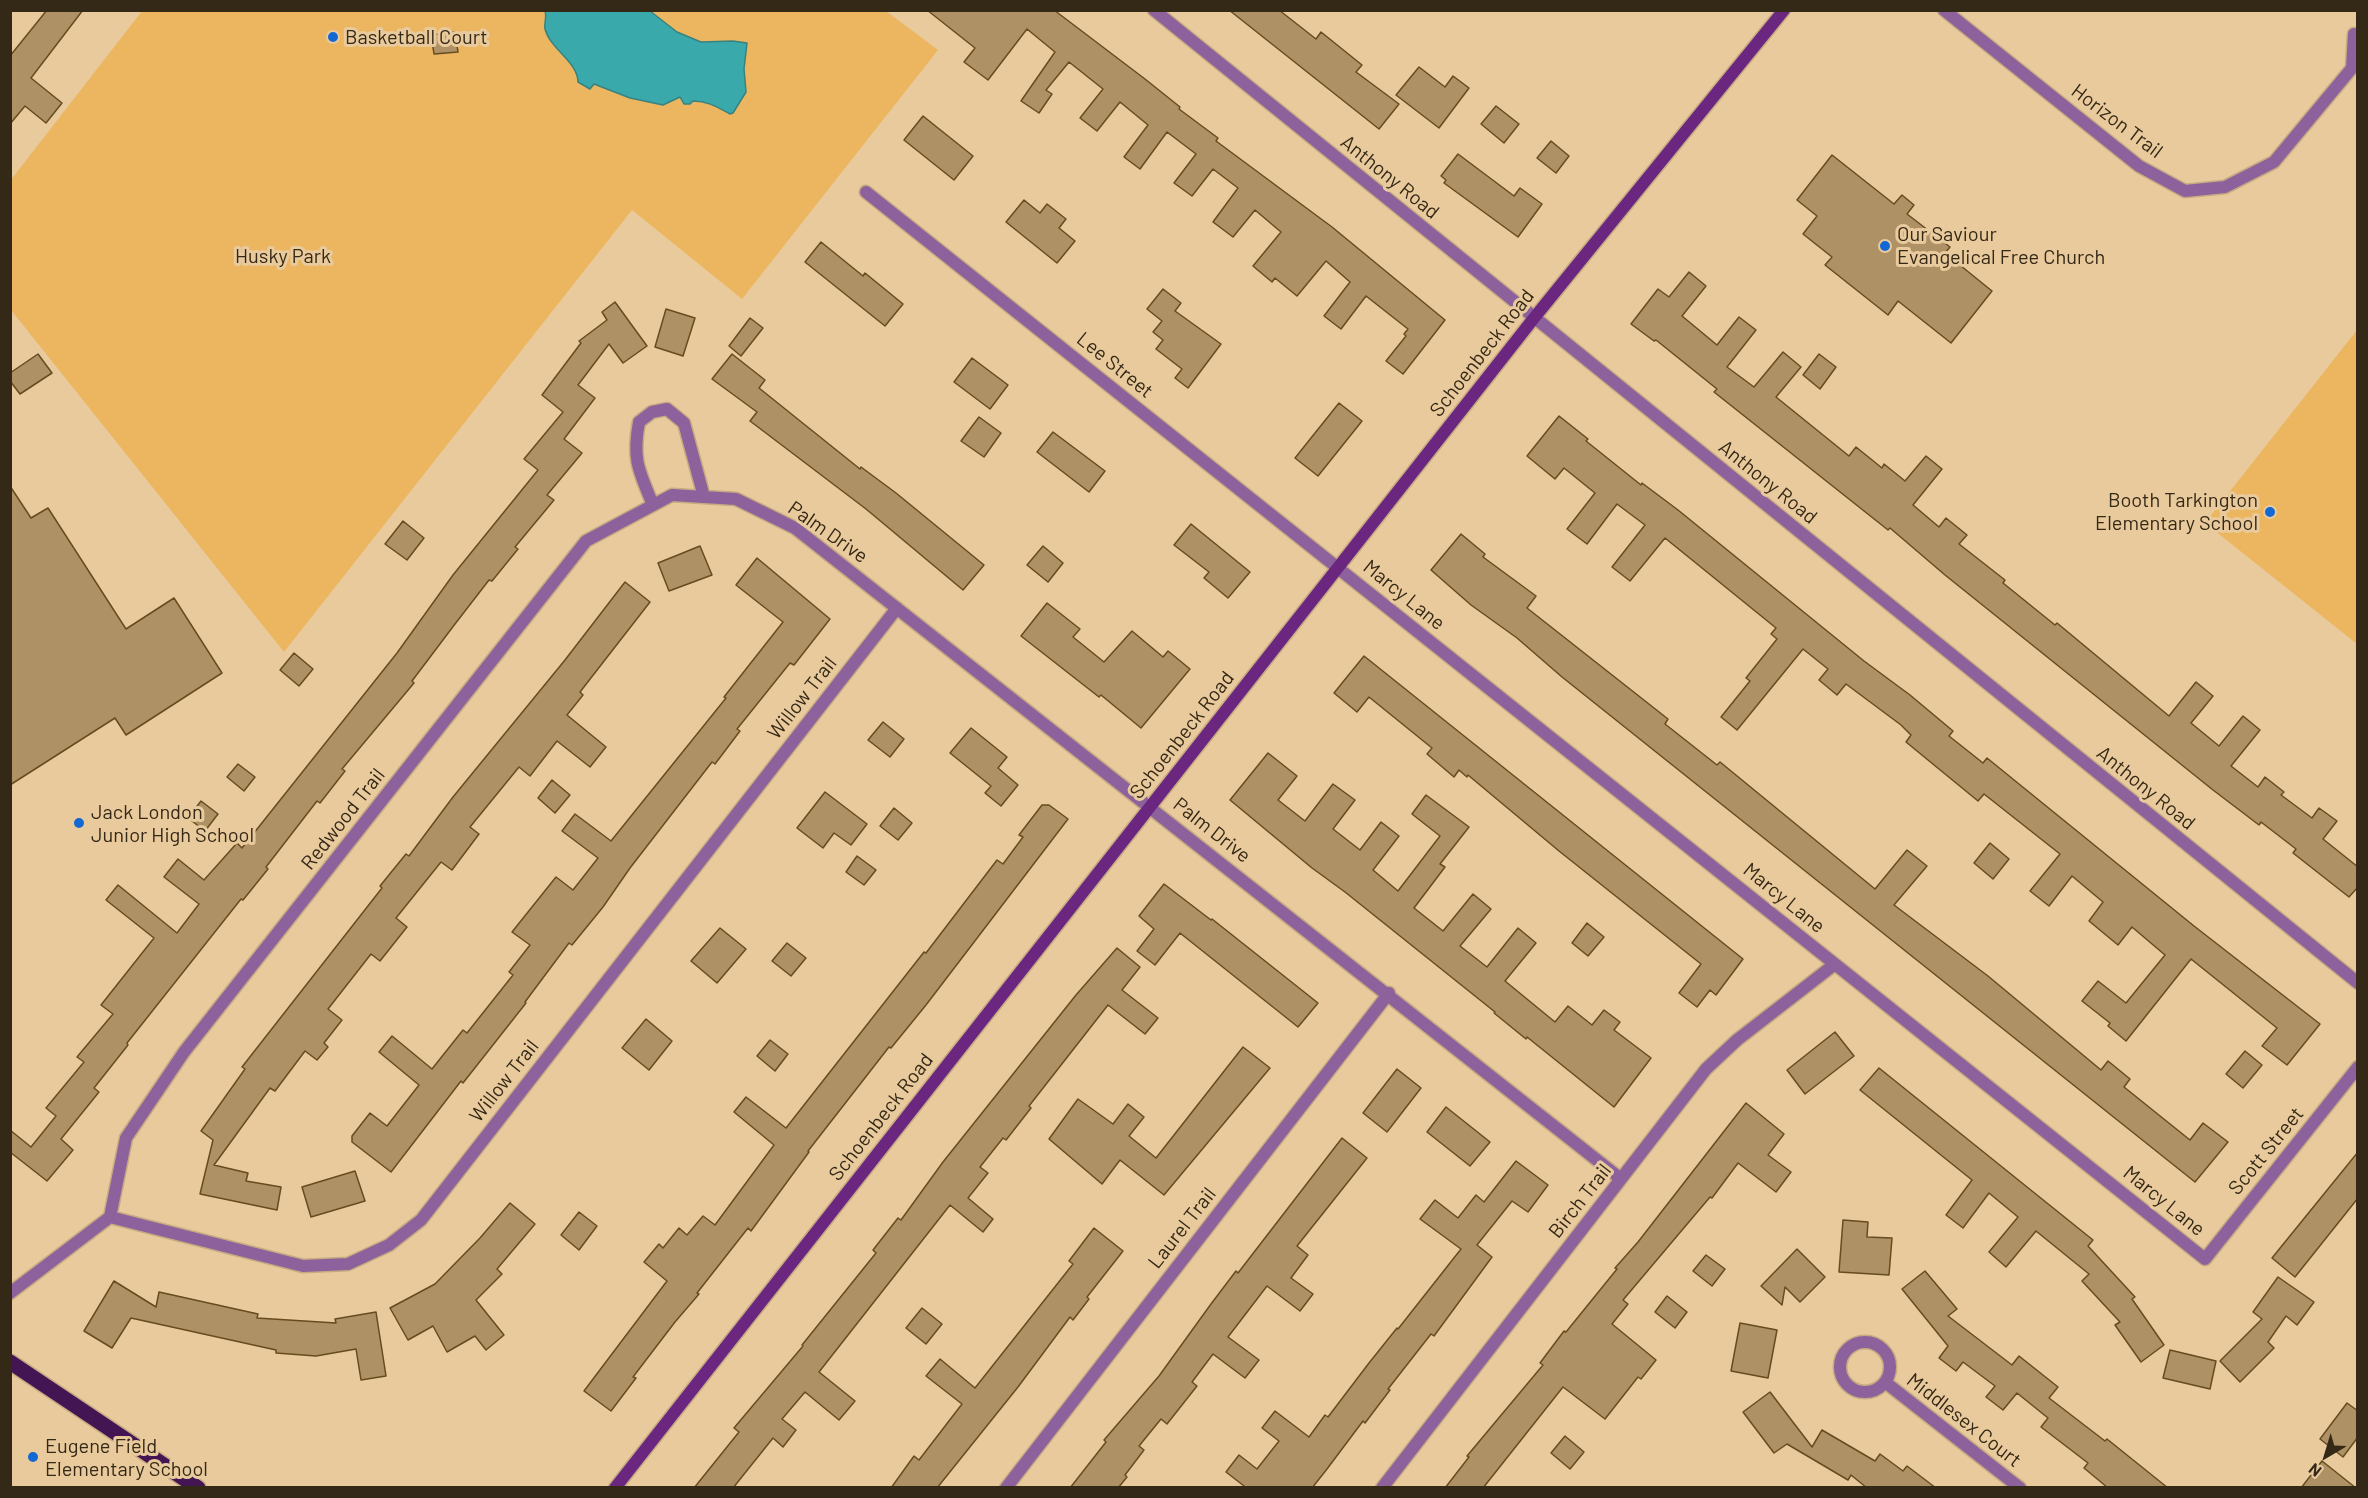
<!DOCTYPE html>
<style>
body{margin:0}
#map{position:relative;width:2368px;height:1498px;overflow:hidden;background:#e9ca9d;font-family:Barlow,sans-serif}
canvas{display:block}
.frame{position:absolute;inset:0;border:12px solid #342816;pointer-events:none}
.north{position:absolute;left:2296px;top:1426px;width:60px;height:60px;-webkit-text-stroke:4px #e9ca9d;paint-order:stroke;rotate:218deg;font-size:16px;font-weight:700;line-height:24px;text-align:center;color:#342816}
.north::after{content:'';display:block;margin:auto;width:21px;height:27px;background:#342816;clip-path:polygon(50% 0,100% 100%,50% 72%,0 100%)}
</style>
<div id="map">
<canvas width="2368" height="1498"></canvas>
<div class="frame"></div>
<div class="north">N</div>
</div>
<script>
const g = document.querySelector('canvas').getContext('2d');
g.lineJoin = 'round';
function fillPath(path, color) { g.fillStyle = color; g.fill(path, 'evenodd'); }
function stroke(path, color, width, dash) { g.strokeStyle = color; g.lineWidth = width; g.lineCap = dash ? 'butt' : 'round'; g.setLineDash(dash || []); g.stroke(path); }
function write(font, color, halo, rows, align = 'center') {
  g.font = font + ' Barlow,sans-serif'; g.lineWidth = 6; g.setLineDash([]); g.textBaseline = 'middle'; g.strokeStyle = halo; g.fillStyle = color; for (const [text, x, y, turn = 0] of rows) {
    g.save(); g.translate(x, y); g.rotate((+turn || 0) * Math.PI / 180); g.textAlign = isNaN(turn) ? turn : align; if (halo) g.strokeText(text, 0, 0); g.fillText(text, 0, 0); g.restore();
  }
}
fillPath(new Path2D(`
 M142,11H886L938,50L742,299L632,210L284,652L11,310L10,181Z
 M2357,330L2358,644H2357L2205,523Z`), '#ecb660');
const water = new Path2D(`
 M545,11H650L677,32L701,42L733,41L747,43L744,69L746,92L733,113L730,114C717,107 708,101 693,101L690,104H684L680,97L663,105L630,98L594,84L590,89L578,82C578,62 550,49 545,29C544,23 547,17 545,11Z`);
fillPath(water, '#3aa9ac');
stroke(water, '#38827f', 1.5);
const building = new Path2D(`
 M47,10H83L31,78L62,103L46,123L25,106L10,124V56Z
 M927,10H1054L1145,79L1180,107L1179,109L1218,138L1216,141L1332,227L1445,320L1403,374L1386,361L1406,336L1404,334L1408,329L1366,296L1341,329L1324,316L1350,282L1326,261L1297,296L1275,278L1272,282L1253,266L1281,232L1255,210L1233,237L1213,222L1238,188L1213,169L1192,196L1174,183L1196,154L1167,132L1140,169L1124,157L1148,125L1120,102L1097,131L1080,118L1103,89L1069,62L1046,90L1052,94L1039,113L1021,101L1055,52L1027,29L988,80L964,62L975,48Z
 M1229,10H1279L1316,39L1321,32L1362,65L1356,72L1399,104L1379,129Z
 M455,32L458,52L434,54L431,35Z
 M1419,67L1445,87L1453,76L1469,88L1439,128L1396,95Z
 M1496,106L1519,124L1504,143L1481,124Z
 M923,116L973,156L954,180L904,140Z
 M1551,141L1569,156L1556,173L1537,158Z
 M1458,154L1514,196L1520,188L1542,204L1518,237L1444,183L1446,180L1441,176Z
 M1832,155L1894,204L1902,195L1914,205L1907,214L1950,247L1945,253L1992,291L1951,343L1898,301L1888,315L1825,265L1832,257L1803,234L1817,216L1797,200Z
 M1024,200L1040,213L1047,204L1066,219L1059,228L1075,241L1057,263L1006,222Z
 M821,242L863,276L865,273L903,304L885,326L805,262Z
 M1689,272L1706,286L1682,316L1717,345L1739,317L1756,330L1727,367L1754,387L1783,352L1801,367L1776,397L1849,456L1856,447L1882,468L1884,464L1905,481L1926,456L1942,469L1913,505L1939,527L1946,518L1967,535L1959,544L2005,580L2003,583L2055,625L2057,623L2169,716L2196,682L2213,696L2191,723L2219,746L2243,716L2260,730L2231,766L2258,787L2265,777L2284,792L2281,795L2312,818L2319,808L2337,821L2323,839L2358,867V887L2349,897L2293,853L2296,849L2261,822L2259,825L2213,790L1945,575L1890,528L1888,530L1714,392L1717,389L1656,340L1654,341L1631,324L1658,289L1669,297Z
 M1163,289L1181,303L1175,311L1221,344L1188,388L1175,378L1182,369L1156,349L1163,340L1153,332L1162,321L1147,309Z
 M615,302L647,346L623,363L609,344L578,385L595,398L564,439L582,453L547,495L554,500L515,547L518,549L492,581L489,580L455,624L412,681L414,683L342,769L345,771L320,803L317,801L266,867L268,869L243,900L241,899L127,1043L128,1045L94,1088L99,1092L61,1139L73,1150L47,1181L10,1152V1130L31,1147L56,1116L46,1108L84,1062L77,1057L113,1014L101,1005L154,938L106,900L118,885L177,933L199,904L164,877L178,859L204,880L237,843L242,848L397,653L453,575L538,470L524,459L563,412L542,395L581,343L579,341L607,320L602,312Z
 M666,309L695,318L683,356L655,347Z
 M750,318L763,328L741,356L729,346Z
 M38,354L52,373L20,394L10,381V373Z
 M732,354L765,380L759,388L860,469L861,467L896,493L984,565L963,590L866,509L750,421L757,412L712,379Z
 M1819,354L1836,367L1820,389L1803,375Z
 M972,358L1008,385L990,409L954,382Z
 M1339,403L1362,421L1318,476L1295,458Z
 M1559,416L1588,439L1586,441L1641,485L1642,483L1678,510L1864,661L1910,695L1953,731L1949,736L1983,763L1987,758L2194,926L2320,1024L2287,1065L2262,1046L2277,1028L2191,959L2126,1041L2108,1026L2110,1023L2082,1001L2098,981L2126,1003L2165,955L2132,927L2118,945L2089,921L2103,902L2072,876L2049,906L2030,891L2060,854L1984,794L1978,801L1906,742L1911,735L1901,725L1846,684L1837,695L1819,680L1828,669L1803,649L1737,730L1721,717L1750,681L1746,678L1777,639L1771,634L1776,628L1665,538L1630,581L1612,567L1645,525L1617,504L1587,544L1567,529L1595,493L1564,468L1555,479L1527,456Z
 M979,417L1001,433L984,457L961,441Z
 M1053,432L1105,471L1089,492L1037,452Z
 M10,486L31,518L48,508L126,629L174,598L222,673L126,735L115,718L10,785Z
 M403,521L424,538L407,560L385,544Z
 M1191,524L1250,572L1228,598L1204,578L1209,572L1174,545Z
 M1461,534L1485,554L1483,557L1536,596L1527,608L1668,719L1665,724L1717,765L1720,762L1875,889L1907,850L1927,866L1894,905L1988,976L2101,1070L2108,1061L2130,1079L2124,1087L2190,1140L2203,1123L2228,1142L2195,1182L1562,677L1517,638L1471,605L1431,570Z
 M700,546L712,575L669,591L658,563Z
 M1043,546L1063,563L1048,582L1027,565Z
 M757,558L830,619L794,665L790,663L737,729L740,731L715,764L712,762L630,868L603,907L572,945L569,943L525,1002L526,1003L463,1083L461,1081L391,1172L352,1142V1136L370,1113L387,1126L419,1085L379,1052L392,1036L432,1069L463,1030L467,1033L513,975L509,972L530,945L512,932L556,877L573,890L598,858L562,831L575,814L611,841L726,698L724,697L783,622L736,585Z
 M625,582L650,602L580,692L583,695L567,715L606,747L590,767L557,741L530,776L519,767L470,827L479,834L452,870L441,862L396,918L407,927L380,961L371,954L328,1009L342,1020L324,1043L328,1047L317,1060L305,1051L275,1091L270,1088L214,1165L248,1173L246,1181L281,1187L277,1210L200,1194L213,1140L201,1131L245,1069L242,1067L382,888L380,886L406,854L409,856L453,797L565,660Z
 M1047,603L1080,629L1073,637L1104,662L1132,631L1163,657L1168,651L1190,669L1141,728L1101,695L1099,697L1021,636Z
 M294,653L313,669L299,686L280,670Z
 M1364,656L1743,959L1716,995L1710,990L1697,1007L1679,993L1701,964L1559,851L1468,775L1467,777L1459,770L1454,777L1427,754L1432,748L1369,697L1357,712L1334,693Z
 M883,722L904,739L890,757L868,740Z
 M971,728L1007,757L998,768L1018,785L1001,806L985,793L991,786L950,753Z
 M1268,753L1297,776L1278,800L1305,821L1333,784L1355,800L1333,829L1360,850L1381,822L1399,836L1373,870L1398,891L1440,836L1412,814L1426,795L1469,827L1440,864L1445,867L1414,908L1443,931L1473,894L1491,909L1460,946L1487,967L1518,928L1536,943L1505,981L1555,1022L1568,1006L1592,1025L1604,1010L1620,1022L1614,1030L1651,1058L1614,1107L1527,1037L1526,1039L1494,1013L1495,1012L1345,892L1312,868L1230,800Z
 M238,764L255,777L244,791L227,777Z
 M552,780L570,795L555,813L538,798Z
 M825,792L867,824L851,845L834,833L823,848L797,828Z
 M201,801L218,814L205,831L188,818Z
 M1042,805H1049L1068,819L926,1005L891,1048L889,1047L808,1151L809,1152L751,1231L748,1228L697,1293L699,1294L675,1322L633,1377L636,1378L611,1411L584,1391L667,1281L644,1262L659,1244L663,1248L679,1228L687,1235L703,1216L715,1225L774,1145L734,1112L746,1097L786,1128L924,952L926,953L997,860L1003,864L1023,837L1019,835Z
 M894,808L912,823L898,840L880,826Z
 M1990,843L2009,859L1993,879L1974,863Z
 M857,856L876,870L864,885L846,872Z
 M1164,884L1211,920L1212,919L1318,1003L1298,1027L1180,933L1155,965L1137,951L1154,929L1139,916Z
 M1587,923L1604,937L1588,956L1572,943Z
 M720,928L746,949L717,983L691,961Z
 M787,943L806,958L791,976L772,961Z
 M1117,948L1140,967L1122,990L1158,1018L1145,1034L1108,1005L1029,1106L1031,1108L1006,1140L1003,1138L980,1167L988,1173L968,1198L993,1219L983,1232L950,1205L819,1372L855,1401L839,1420L805,1392L782,1419L796,1430L783,1447L773,1438L733,1488H694L739,1432L734,1428L803,1346L802,1345L876,1253L873,1250L898,1218L901,1220L943,1162L1076,995Z
 M646,1019L672,1041L649,1070L622,1048Z
 M1835,1032L1854,1056L1805,1094L1787,1070Z
 M770,1040L788,1054L775,1071L757,1056Z
 M1243,1047L1270,1068L1164,1195L1120,1160L1102,1184L1049,1139L1078,1099L1113,1124L1128,1104L1144,1117L1129,1136L1156,1158Z
 M2245,1051L2262,1065L2243,1088L2226,1074Z
 M1879,1068L2093,1240L2088,1246L2135,1297L2132,1299L2164,1345L2141,1362L2115,1325L2120,1322L2082,1281L2089,1274L2036,1231L2006,1267L1989,1252L2018,1217L1989,1193L1963,1228L1946,1215L1972,1180L1860,1090Z
 M1397,1069L1421,1088L1387,1132L1363,1113Z
 M1746,1103L1784,1134L1768,1155L1791,1172L1776,1192L1738,1163L1712,1198L1710,1197L1623,1300L1628,1304L1612,1324L1656,1360L1641,1379L1638,1377L1605,1419L1563,1387L1483,1488H1445L1469,1457L1467,1456L1543,1365L1540,1363L1564,1331L1566,1332L1617,1269L1615,1268L1638,1242Z
 M1446,1107L1490,1142L1470,1166L1427,1132Z
 M1342,1138L1367,1158L1297,1246L1308,1255L1291,1278L1313,1294L1300,1311L1267,1286L1228,1337L1259,1360L1245,1378L1213,1354L1192,1382L1197,1386L1167,1424L1161,1419L1139,1446L1144,1450L1125,1475L1127,1477L1118,1488H1070L1106,1442L1104,1440L1159,1376L1211,1304L1236,1271L1238,1273Z
 M2358,1152V1198L2295,1277L2272,1258Z
 M1516,1161L1548,1185L1528,1212L1512,1201L1477,1245L1492,1257L1434,1336L1431,1334L1388,1389L1390,1390L1365,1423L1363,1421L1327,1469L1312,1488H1242L1244,1486L1226,1472L1239,1455L1257,1469L1279,1441L1262,1428L1275,1411L1309,1437L1325,1415L1328,1417L1369,1363L1397,1328L1398,1329L1461,1249L1420,1219L1435,1200L1458,1218L1476,1195L1484,1202Z
 M355,1171L365,1201L311,1217L302,1187Z
 M510,1203L535,1224L497,1269L502,1274L476,1300L504,1335L486,1350L475,1336L447,1352L433,1326L408,1340L390,1308L435,1284L480,1238Z
 M579,1212L597,1226L579,1250L561,1235Z
 M1843,1220L1868,1222L1867,1237L1892,1238L1889,1275L1839,1272Z
 M1094,1228L1123,1251L1087,1297L1089,1299L1073,1320L1070,1317L1018,1387L937,1488H891L914,1456L919,1460L962,1404L926,1376L940,1359L975,1388L1073,1264L1069,1261Z
 M1797,1249L1825,1277L1800,1302L1785,1287L1782,1305L1761,1286Z
 M1706,1255L1725,1269L1712,1286L1693,1271Z
 M1925,1271L1957,1309L1948,1316L2012,1365L2019,1356L2058,1387L2049,1398L2105,1441L2107,1439L2168,1488H2108L2084,1468L2088,1463L2041,1427L2048,1418L2017,1393L2003,1410L1986,1397L1995,1386L1963,1362L1956,1371L1939,1358L1948,1346L1902,1289Z
 M2278,1277L2314,1302L2297,1325L2286,1316L2268,1342L2274,1348L2240,1382L2220,1361L2262,1319L2253,1312Z
 M114,1281L156,1307L159,1292L258,1314L257,1318L336,1323L335,1319L376,1312L386,1376L361,1380L356,1349L316,1356L276,1353V1350L131,1318L112,1348L84,1331Z
 M1667,1296L1687,1312L1675,1328L1655,1312Z
 M922,1308L942,1324L926,1344L906,1328Z
 M1740,1323L1777,1330L1768,1378L1731,1371Z
 M2170,1350L2216,1361L2210,1389L2163,1378Z
 M1770,1392L1812,1447L1822,1430L1875,1461L1880,1454L1903,1471L1907,1466L1936,1488H1867L1851,1475L1848,1480L1787,1444L1774,1453L1743,1412Z
 M2347,1403L2358,1411V1437L2343,1457L2320,1439Z
 M1565,1436L1584,1452L1570,1469L1551,1453Z
 M2322,1461L2356,1488H2301Z`);
fillPath(building, '#ae9165');
stroke(building, '#664c20', 1.5);
const minor = new Path2D(`
 M1154,10L2358,983
 M1944,10L2139,166L2185,191L2225,187L2274,162L2352,68L2354,34
 M866,192L2205,1259L2358,1067
 M653,505C639,471 632,460 639,422L652,412L667,409L684,423L704,497
 M110,1217L126,1138L184,1052L586,541L672,495L736,499L795,528L1621,1179
 M10,1293L110,1217L303,1266L348,1264L389,1245L421,1220L897,608
 M1840 1367a25 25 0 1 1 50 0a25 25 0 1 1-50 0Z
 M1885,1382L2020,1488
 M1006,1488L1389,993
 M1382,1488L1706,1069L1737,1040L1835,964`);
const secondary = new Path2D(`
 M615,1488L1534,318L1784,10`);
const primary = new Path2D(`
 M10,1362L198,1488`);
stroke(minor, '#c5aa82', 15);
stroke(secondary, '#c5aa82', 15);
stroke(primary, '#c5aa82', 18);
stroke(minor, '#8d629c', 12);
stroke(secondary, '#6b2780', 12);
stroke(primary, '#441553', 15);
for (const [x, y, r, color] of [
 [333,37,6,"#1368d2"],
 [1885,246,6,"#1368d2"],
 [2270,512,6,"#1368d2"],
 [79,823,6,"#1368d2"],
 [33,1457,6,"#1368d2"]
]) { const dot = new Path2D(); dot.arc(x, y, r, 0, 2 * Math.PI); g.fillStyle = color; g.fill(dot); stroke(dot, '#e9ca9d', 2); }
write('20px', '#342816', '#e9ca9d', [
 ["Basketball Court",345,37],
 ["Our Saviour",1897,234],
 ["Evangelical Free Church",1897,257],
 ["Booth Tarkington",2258,500,"right"],
 ["Elementary School",2258,523,"right"],
 ["Jack London",91,812],
 ["Junior High School",91,835],
 ["Eugene Field",45,1446],
 ["Elementary School",45,1469]
], 'left');
write('20px', '#342816', '#e9ca9d', [
 ["Horizon Trail",2117,121,37],
 ["Anthony Road",1390,177,39],
 ["Schoenbeck Road",1482,353,-52],
 ["Lee Street",1115,365,39],
 ["Anthony Road",1768,482,39],
 ["Palm Drive",828,532,35],
 ["Marcy Lane",1404,595,39],
 ["Willow Trail",802,698,-52],
 ["Schoenbeck Road",1182,735,-52],
 ["Anthony Road",2146,788,39],
 ["Redwood Trail",343,819,-52],
 ["Palm Drive",1212,830,38],
 ["Marcy Lane",1784,898,39],
 ["Willow Trail",504,1081,-52],
 ["Schoenbeck Road",881,1117,-52],
 ["Scott Street",2266,1151,-51],
 ["Birch Trail",1580,1201,-52],
 ["Marcy Lane",2164,1201,39],
 ["Laurel Trail",1182,1228,-52],
 ["Middlesex Court",1964,1420,38]
]);
write('20px', '#362814', '#e9ca9d', [
 ["Husky Park",283,256]
]);
</script>
